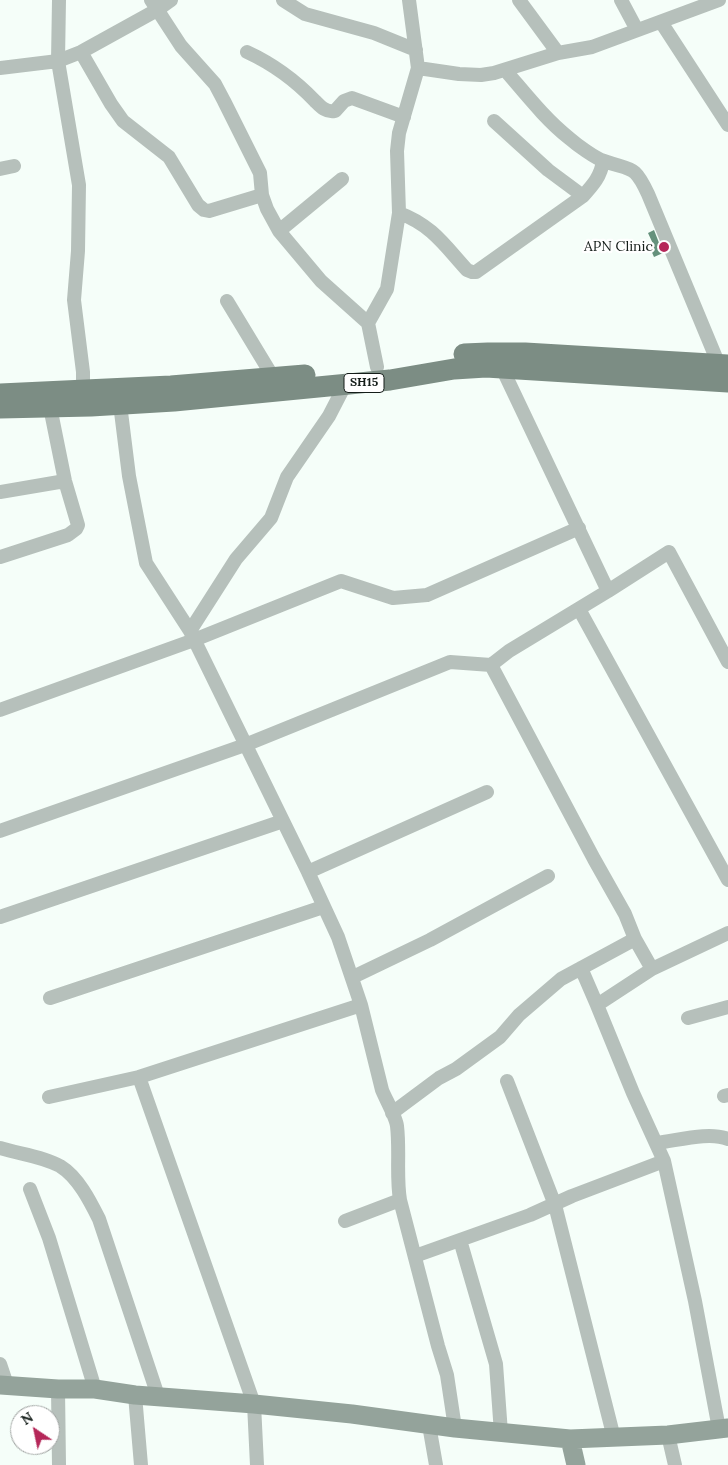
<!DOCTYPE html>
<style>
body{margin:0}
#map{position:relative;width:728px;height:1465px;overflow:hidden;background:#f5fef9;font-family:Lora,serif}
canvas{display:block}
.north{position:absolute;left:10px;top:1405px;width:50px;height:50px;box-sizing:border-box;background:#fff;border:1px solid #a1a5a3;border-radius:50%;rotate:326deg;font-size:14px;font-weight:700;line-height:20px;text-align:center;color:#141d19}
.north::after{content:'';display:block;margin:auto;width:18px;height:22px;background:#b52759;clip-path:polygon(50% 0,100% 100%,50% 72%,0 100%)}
</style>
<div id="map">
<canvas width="728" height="1465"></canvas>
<div class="north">N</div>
</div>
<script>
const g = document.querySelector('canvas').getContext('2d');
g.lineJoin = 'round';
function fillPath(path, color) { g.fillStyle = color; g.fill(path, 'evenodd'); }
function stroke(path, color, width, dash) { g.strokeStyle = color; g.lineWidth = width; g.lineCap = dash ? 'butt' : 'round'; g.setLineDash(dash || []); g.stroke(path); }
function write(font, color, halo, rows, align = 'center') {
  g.font = font + ' Lora,serif'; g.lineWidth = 4.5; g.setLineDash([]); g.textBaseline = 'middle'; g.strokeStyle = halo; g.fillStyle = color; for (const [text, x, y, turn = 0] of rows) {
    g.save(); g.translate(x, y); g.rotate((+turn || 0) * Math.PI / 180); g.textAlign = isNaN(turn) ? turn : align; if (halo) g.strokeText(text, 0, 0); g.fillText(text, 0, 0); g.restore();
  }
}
fillPath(new Path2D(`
 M654,230L663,253L654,257L650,248L654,246L648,233Z`), '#65917c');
stroke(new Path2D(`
 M59,0L58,61L79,185L78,251L74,300L83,372V398
 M151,0L181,46L215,84L224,101L260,173L262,195L267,209L279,231L321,281L368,323
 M283,0L305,14L374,33L416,50
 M519,0L558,53
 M621,0L637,30
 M661,22L728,125
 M81,52L111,104L123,121L169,157L198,205L204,210L209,211L262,195
 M247,52C273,64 295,80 315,101C320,106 326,113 335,111L344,101L352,98L404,117
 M0,68L58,61L81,52L157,10L171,0
 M418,68L459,74L481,75L494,73L558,53L592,47L719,0
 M505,70C525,93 545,119 569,138C577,145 595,158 604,161C632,171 634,164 648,194L719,365
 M494,121L548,170L583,196
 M0,169L14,166
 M399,213C432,225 445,246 467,270L472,272H476L583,196C593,185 601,176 603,161
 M279,231L342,179
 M227,301L273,377
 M377,367L368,323L387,289L399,213L397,151L399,133L418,68L409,0
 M502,368L608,591L509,651L491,665L594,859L625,914L635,939L652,969L597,1005L633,1093L664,1161L695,1301L719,1429
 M120,404L129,476L146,563L190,631L308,872L338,937L361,1005L382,1090C386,1100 396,1117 397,1126C400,1151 396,1176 400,1200L438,1346L447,1375L455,1428
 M0,492L65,481
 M0,557L68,535L76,529L78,525L65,481L50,407
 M608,591L669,552L728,662
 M579,609L728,880
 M190,631L236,559L271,518L287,477L329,416L345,385
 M0,710L194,640L341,581L393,598L427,595L579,528
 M0,831L245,745L450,662L491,665
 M308,872L487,792
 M0,917L283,821
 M581,968L597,1005
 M652,969L728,933
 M353,977L430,940L548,876
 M50,998L323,907
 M688,1018L728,1007
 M507,1081L555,1205L614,1438
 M724,1096L728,1095
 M49,1097L139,1077
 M392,1113L439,1078L456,1069L500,1037L519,1015L561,979L635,939
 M656,1143C676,1141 709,1131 728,1139
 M0,1148C19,1154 42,1156 60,1166C78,1177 90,1201 99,1219L158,1396
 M30,1189L49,1238L95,1389
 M345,1221L400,1200
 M460,1240L496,1364L501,1433
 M415,1256L530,1215L572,1196L664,1161
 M0,1364L7,1385
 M58,1389L59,1465
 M135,1395L141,1465
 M429,1425L436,1465
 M668,1435L675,1465
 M257,1465L254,1404L139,1077L361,1005`), '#b6c0bb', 14);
stroke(new Path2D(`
 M0,1385L58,1389H95L135,1395L254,1404L352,1414L455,1428L570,1439L668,1435L728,1428
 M570,1439L576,1465`), '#94a39b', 19);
stroke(new Path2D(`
 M464,354L488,353H525L728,365
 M0,394L171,386L305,375
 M0,408L91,406L174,401L390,380L454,369L486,367L728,382`), '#7c8d84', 21);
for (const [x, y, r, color] of [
 [664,247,6,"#b52759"]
]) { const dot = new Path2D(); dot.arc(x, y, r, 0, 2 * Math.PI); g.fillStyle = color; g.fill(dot); stroke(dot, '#fff', 2); }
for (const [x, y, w] of [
 [364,383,40]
]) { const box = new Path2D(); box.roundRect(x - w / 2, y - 9.5, w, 19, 4); g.fillStyle = '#fff'; g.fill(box); stroke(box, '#141d19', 1); }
write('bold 12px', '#141d19', null, [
 ["SH15",364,383]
]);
write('14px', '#141d19', '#fff', [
 ["APN Clinic",653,247]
], 'right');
</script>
